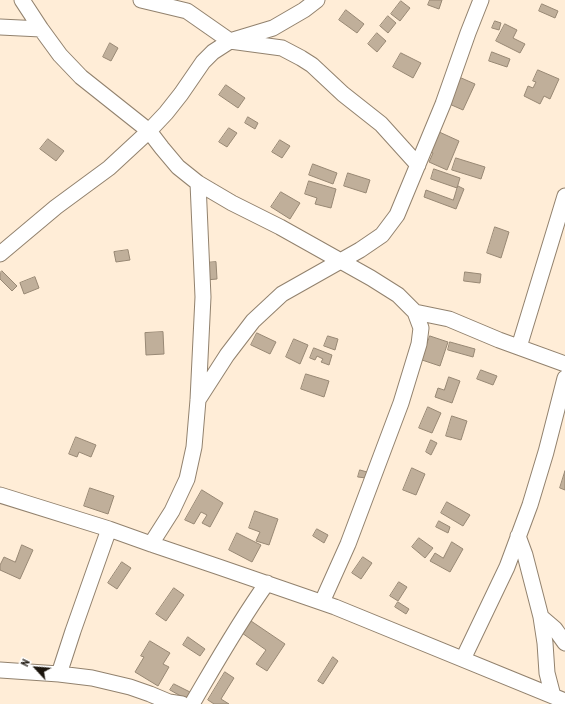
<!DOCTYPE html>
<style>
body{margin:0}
#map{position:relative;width:565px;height:704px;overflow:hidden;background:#ffedd7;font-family:"Archivo Narrow",sans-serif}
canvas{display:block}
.north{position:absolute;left:16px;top:648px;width:40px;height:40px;-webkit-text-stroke:3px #fff;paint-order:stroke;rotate:296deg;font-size:11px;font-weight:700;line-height:16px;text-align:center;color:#1b150d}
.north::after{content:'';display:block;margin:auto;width:14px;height:18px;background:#1b150d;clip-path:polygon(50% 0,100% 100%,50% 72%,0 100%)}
</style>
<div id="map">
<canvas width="565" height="704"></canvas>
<div class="north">N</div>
</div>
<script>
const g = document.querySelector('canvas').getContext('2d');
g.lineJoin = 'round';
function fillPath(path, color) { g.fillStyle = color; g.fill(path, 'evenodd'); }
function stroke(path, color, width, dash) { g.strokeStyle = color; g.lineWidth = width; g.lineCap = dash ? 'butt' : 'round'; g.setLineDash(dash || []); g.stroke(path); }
const building = new Path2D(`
 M430,0H442L439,9L428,5Z
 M401,1L410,8L400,21L391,14Z
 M542,4L558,11L555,18L539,11Z
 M346,10L364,24L357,33L339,20Z
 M388,16L396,23L388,33L380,26Z
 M495,21L501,23L499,30L492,28Z
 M505,24L517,30L513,38L525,44L520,53L496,41Z
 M377,33L386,41L377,52L368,44Z
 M110,43L118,48L111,61L103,57Z
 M492,52L510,59L507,67L489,61Z
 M401,53L421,63L413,78L393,67Z
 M538,70L559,79L550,99L544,96L540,104L524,96L528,86L533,88L536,82L533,81Z
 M459,77L475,84L463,110L447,103Z
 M226,85L245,98L238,108L219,95Z
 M248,117L258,123L255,129L245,123Z
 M229,128L237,133L227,147L219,142Z
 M437,131L459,141L447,170L429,162L433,153L431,152Z
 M48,139L64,151L56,161L40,149Z
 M280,140L290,146L282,158L272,152Z
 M456,158L485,167L481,179L452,170Z
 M313,164L337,173L333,184L309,175Z
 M434,169L460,178L457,188L431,179Z
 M348,173L370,180L366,193L344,186Z
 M309,181L336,189L331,208L315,204L317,198L305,194Z
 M458,186L464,189L456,209L424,197L426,190L453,200Z
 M281,192L300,203L290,219L271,207Z
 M495,227L509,232L501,258L487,253Z
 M128,250L130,260L116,262L114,252Z
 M216,262L217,279L206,280L205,263Z
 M2,271L17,286L12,291L0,279V273Z
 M465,272L481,274L480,283L464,281Z
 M35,277L39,288L24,294L20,283Z
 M163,332L164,354L146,355L145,333Z
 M257,333L276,342L270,354L251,345Z
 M328,336L338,339L335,350L324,346Z
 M430,336L448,342L440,366L422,360Z
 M294,339L308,345L300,364L286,357Z
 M450,342L475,349L473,357L448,350Z
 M314,348L332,355L329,365L321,362L323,359L317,356L315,360L310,358Z
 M481,370L497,376L493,385L477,379Z
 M306,374L329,381L324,397L301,389Z
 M449,377L460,381L452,403L435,397L438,388L444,390Z
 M428,407L441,413L432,433L419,428Z
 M452,416L467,421L461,440L446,436Z
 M76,437L96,445L91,457L79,452L77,457L69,454Z
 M431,440L437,443L431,455L426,452Z
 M412,468L425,474L416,495L403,490Z
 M360,470L367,472L366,478L358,477Z
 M565,471V490L560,488Z
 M90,488L114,496L108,514L84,506Z
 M202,490L223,503L210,527L202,523L207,515L201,512L194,524L185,520Z
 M447,502L470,515L463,526L441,513Z
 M255,511L278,519L269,545L256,541L260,532L249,528Z
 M439,521L450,527L448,533L436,527Z
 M317,529L328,535L324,543L313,536Z
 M237,533L261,545L252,562L229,550Z
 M419,538L433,548L425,558L412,547Z
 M452,542L463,549L450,572L430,561L435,553L443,558Z
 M22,545L33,550L20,579L0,570V565L4,557L15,562Z
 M363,557L372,563L361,579L352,573Z
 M122,562L131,568L117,589L108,583Z
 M399,582L407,587L398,601L390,596Z
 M174,588L184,595L166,621L156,614Z
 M398,602L409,609L406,614L395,607Z
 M251,621L285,644L267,671L256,664L266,650L242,633Z
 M188,637L205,649L200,656L183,645Z
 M150,641L170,653L163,664L169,667L158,686L135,672L144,657L141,656Z
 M333,657L338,661L323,684L318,681Z
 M225,672L234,678L221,699L229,704H214L208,700Z
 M174,684L190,692L186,699L170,690Z`);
fillPath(building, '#c0af9a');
stroke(building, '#988874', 1);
const minor = new Path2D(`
 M22,0L41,29L60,55L81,77L149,131L162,148L178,167L198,183L232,203L280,227L371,278L398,295L415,312L421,328L419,344L401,403L348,544L322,602
 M141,0L187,11L230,41L282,48L301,58L312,65L343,94L381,124L418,165
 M0,27L41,29
 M0,254L56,207L109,168L149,131L166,113L181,94L203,62L213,52L230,41L273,28L304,10L317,0
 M415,312L449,319L499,340L565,364
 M519,347L565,196
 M198,400L227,355L253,321L282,294L360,250L382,235L397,215L443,104L468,33L481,0
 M0,495L109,529L151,544L219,567L335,607L565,701
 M518,536L525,555L541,617L545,643L547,673L553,696
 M151,544L172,511L187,479L194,447L198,400L203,297L198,183
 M541,617L555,629L565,643
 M463,659L507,567L530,505L546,452L565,378
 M0,670L59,674L92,678L130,687L150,694L169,702L182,704
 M59,674L73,631L109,529
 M192,704C216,663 239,622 267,583`);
stroke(minor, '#92826e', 17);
stroke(minor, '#fff', 15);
</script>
